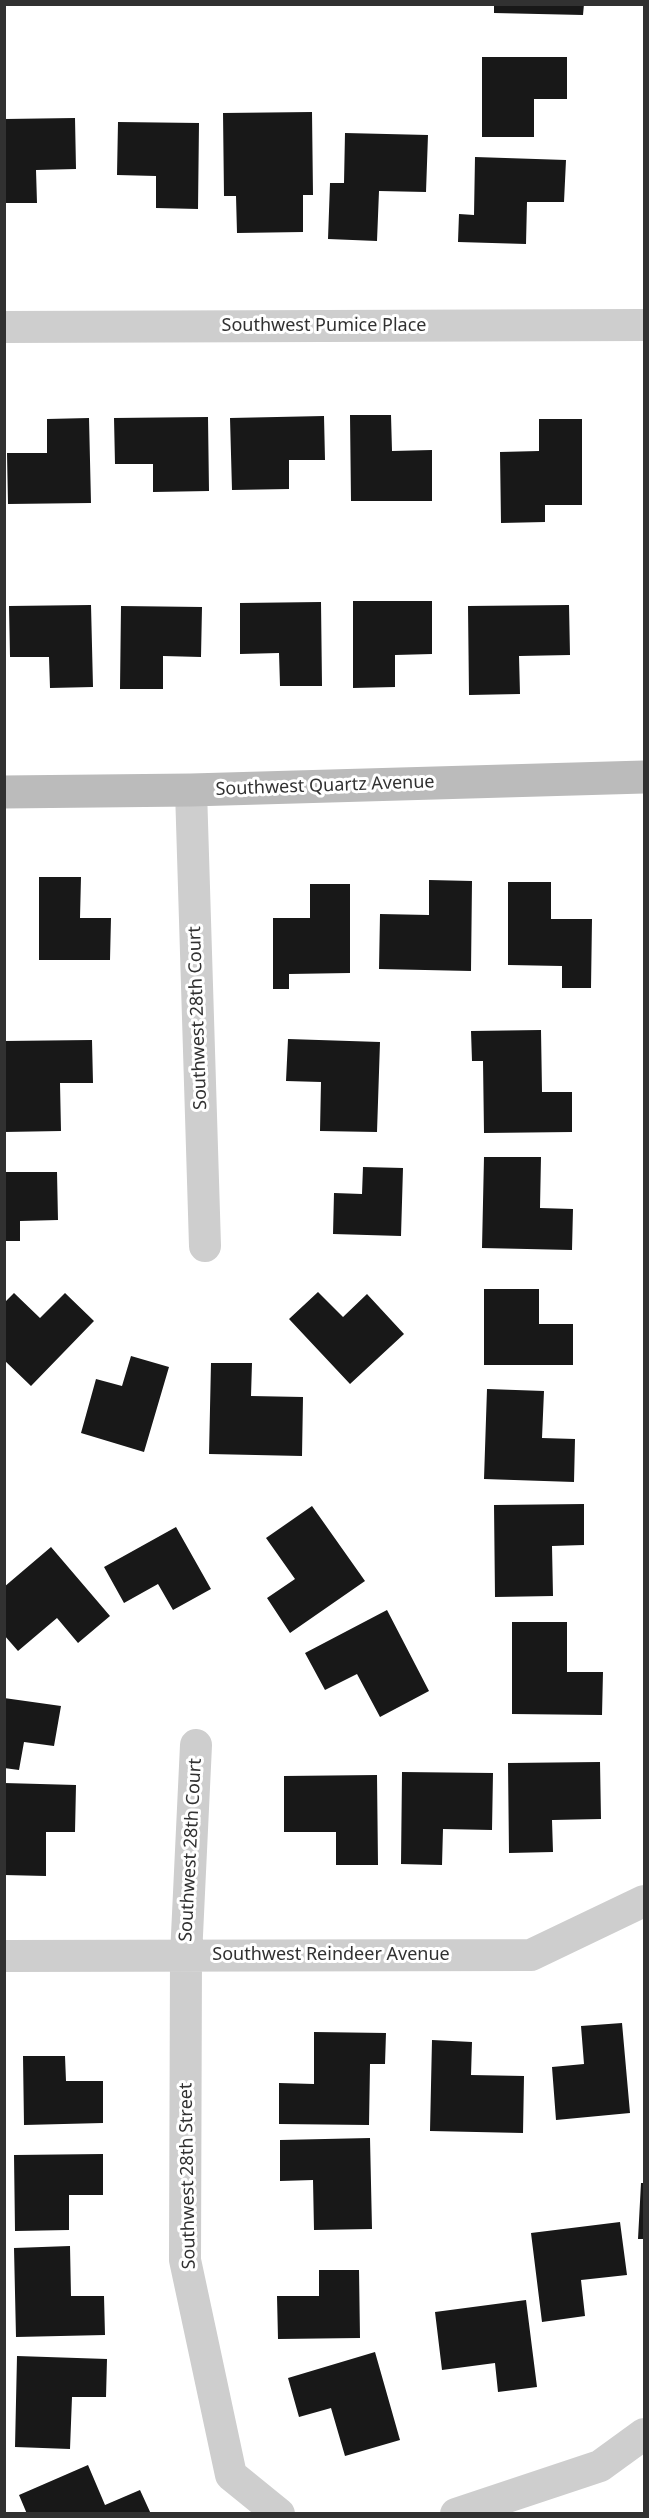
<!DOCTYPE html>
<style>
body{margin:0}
#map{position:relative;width:649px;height:2518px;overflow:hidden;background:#fff;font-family:"Noto Sans",sans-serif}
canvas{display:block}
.frame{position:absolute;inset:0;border:6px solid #313131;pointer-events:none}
</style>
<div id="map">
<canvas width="649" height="2518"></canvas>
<div class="frame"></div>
</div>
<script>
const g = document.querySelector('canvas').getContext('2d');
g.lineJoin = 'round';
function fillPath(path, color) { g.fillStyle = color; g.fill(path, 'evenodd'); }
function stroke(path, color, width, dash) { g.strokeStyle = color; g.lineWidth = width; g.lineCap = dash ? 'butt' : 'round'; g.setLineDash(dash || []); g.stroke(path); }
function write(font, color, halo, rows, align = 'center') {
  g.font = font + ' "Noto Sans",sans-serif'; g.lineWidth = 6; g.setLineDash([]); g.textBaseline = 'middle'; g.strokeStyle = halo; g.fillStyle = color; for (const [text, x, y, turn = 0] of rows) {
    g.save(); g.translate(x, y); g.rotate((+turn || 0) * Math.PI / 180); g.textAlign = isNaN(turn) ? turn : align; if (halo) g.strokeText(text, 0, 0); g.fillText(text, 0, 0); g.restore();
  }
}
fillPath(new Path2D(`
 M494,4H584L583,15L494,13Z
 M482,57H567V99H534V137H482Z
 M312,112L313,195H303V232L237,233L236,196H224L223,113Z
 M75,118L76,169L36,170L37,203H5V119Z
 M118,122L199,123L198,209L156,208V176L117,175Z
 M345,133L428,135L426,192L379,191L377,241L328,239L330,183H344Z
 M475,157L566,160L564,202H527L526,244L458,242L459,214L474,215Z
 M350,415H391L392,451L432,450V501H351Z
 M324,416L325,460H289V489L232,490L230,418Z
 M208,417L209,491L153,492V464H115L114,418Z
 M89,418L91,503L8,504L7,453H47V419Z
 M539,419H582V505H545V522L501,523L500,452L539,451Z
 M353,601H432V654L395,655V687L353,688Z
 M321,602L322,686H280L279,653L240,654V603Z
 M91,605L93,687L50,688L49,657H10L9,606Z
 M569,605L570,655L519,656L520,694L469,695L468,606Z
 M121,606L202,607L201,657L163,656V689H120Z
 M39,877H81L80,918H111L110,960H39Z
 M429,880L472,881L471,971L379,969L380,914L429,915Z
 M508,882H551V919H592L591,988H562V966L508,965Z
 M310,884H350V973L289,974V989H273V918H310Z
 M541,1030L542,1092H572V1132L484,1133L483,1061H472L471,1031Z
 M288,1039L380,1042L377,1132L320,1131L321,1082L286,1081Z
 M92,1040L93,1083H60L61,1131L4,1132V1041Z
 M484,1157H541L540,1208L573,1209L572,1250L482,1248Z
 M363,1167L403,1168L401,1236L333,1234L334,1193L362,1194Z
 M4,1172H57L58,1220L20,1221V1241H4Z
 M484,1289H539V1324H573V1365H484Z
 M318,1292L343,1317L367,1294L404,1334L350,1384L289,1319Z
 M14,1293L40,1318L65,1293L94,1321L31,1386L4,1360V1303Z
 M131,1356L169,1367L144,1452L81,1433L96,1379L122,1386Z
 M211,1363H252L251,1396L303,1397L302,1456L209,1454Z
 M487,1389L544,1391L542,1438L575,1439L574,1482L484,1479Z
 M584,1504V1545L552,1546L553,1596L495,1597L494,1505Z
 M312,1506L365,1581L290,1633L267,1598L295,1579L266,1538Z
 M176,1527L211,1589L173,1610L158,1584L124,1603L104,1567Z
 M51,1547L110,1616L78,1643L57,1618L18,1651L4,1635V1587Z
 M387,1610L429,1691L380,1717L357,1674L325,1690L305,1653Z
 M512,1622H567V1672H603L602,1715L512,1714Z
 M4,1698L61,1706L54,1746L24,1742L19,1770L4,1768Z
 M600,1762L601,1819L552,1820L553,1852L509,1853L508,1763Z
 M402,1772L493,1773L492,1830L443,1829L442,1865L401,1864Z
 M377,1775L378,1865H336V1832H284V1776Z
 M4,1783L76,1785L75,1832H46V1876L4,1875Z
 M622,2023L630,2113L556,2120L552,2067L584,2064L581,2026Z
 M314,2032L386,2033L385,2064H370L369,2125L279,2124V2083L314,2084Z
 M432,2040L472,2042L471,2075L524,2076L523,2133L430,2131Z
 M23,2056H65L66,2081H103V2123L24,2125Z
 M370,2138L372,2229L314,2230L313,2180L280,2181V2140Z
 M103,2154V2195H69V2230L15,2231L14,2155Z
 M641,2183H644V2239H638Z
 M620,2222L627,2275L581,2280L585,2316L542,2322L531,2233Z
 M70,2246L71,2296H104L105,2335L16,2337L14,2248Z
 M319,2270H359L360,2338L278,2339L277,2296H319Z
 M526,2300L537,2387L498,2392L495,2363L442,2370L435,2312Z
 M375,2352L400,2440L345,2456L331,2408L299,2417L288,2378Z
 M17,2356L107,2359L106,2397H72L70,2449L15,2447Z
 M88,2465L105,2505L140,2490L151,2514H27L19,2495Z`), '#181818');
stroke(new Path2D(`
 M4,327L644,325
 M191,790L205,1246
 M196,1745L186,1956L185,2260L231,2475L279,2514
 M4,1956L531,1955L644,1901
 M456,2514L600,2466L644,2434`), '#cecece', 32);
stroke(new Path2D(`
 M4,792L191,790L644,777`), '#bbb', 33);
write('18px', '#313131', '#fff', [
 ["Southwest Pumice Place",324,326],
 ["Southwest Quartz Avenue",325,786,-2],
 ["Southwest 28th Court",198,1018,-92],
 ["Southwest 28th Court",191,1850,-87],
 ["Southwest Reindeer Avenue",331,1955],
 ["Southwest 28th Street",188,2176,-91]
]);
</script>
